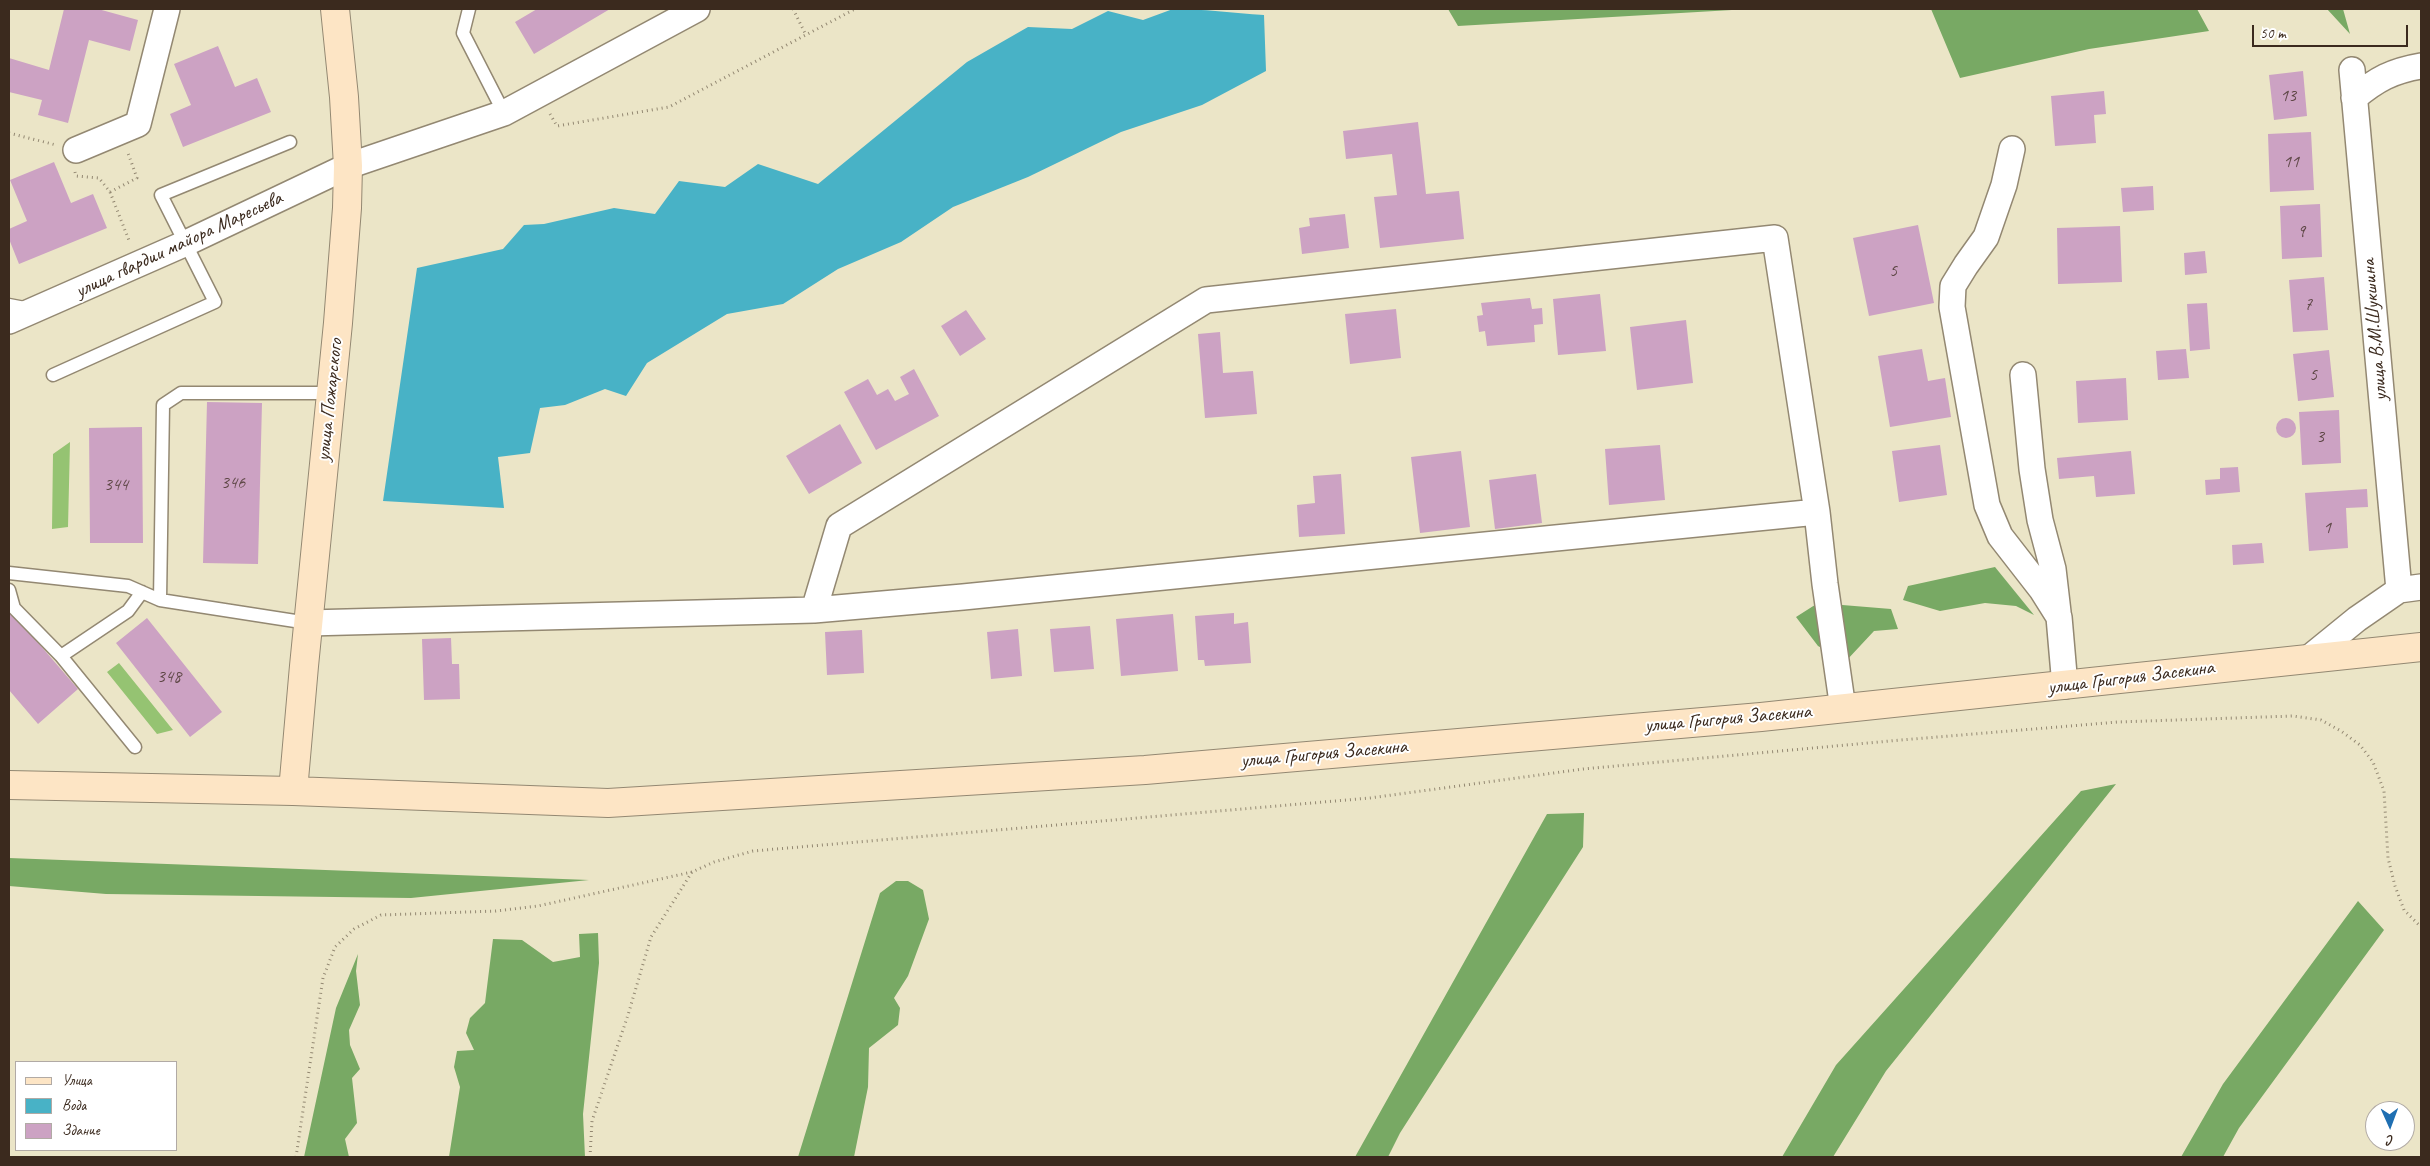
<!DOCTYPE html>
<meta charset="utf-8">
<style>
body{margin:0}
#map{position:relative;width:2430px;height:1166px;overflow:hidden;background:#ebe5c7;font-family:Caveat,sans-serif}
canvas{display:block}
.frame{position:absolute;inset:0;border:10px solid #3b2a1e;pointer-events:none}
.legend{position:absolute;left:15px;top:1061px;width:162px;height:90px;box-sizing:border-box;background:#fff;border:1px solid #b1aaa5;margin:0;padding:6px 9px;list-style:none;font-size:15px;color:#3b2a1e}
.legend li{display:flex;align-items:center;gap:10px;height:25px}
.legend b{width:25px;border:1px solid #b1aaa5}
.north{position:absolute;left:2365px;top:1101px;width:50px;height:50px;box-sizing:border-box;background:#fff;border:1px solid #b1aaa5;border-radius:50%;rotate:178deg;font-size:14px;font-weight:700;line-height:20px;text-align:center;color:#3b2a1e}
.north::after{content:'';display:block;margin:auto;width:18px;height:22px;background:#1f6fb2;clip-path:polygon(50% 0,100% 100%,50% 72%,0 100%)}
.scale{position:absolute;left:2252px;top:25px;width:156px;height:22px;box-sizing:border-box;border:2px solid #3b2a1e;border-top:0;padding-left:6px;font-size:15px;line-height:18px;white-space:nowrap;color:#3b2a1e;-webkit-text-stroke:4px #fff;paint-order:stroke}
</style>
<div id="map">
<canvas width="2430" height="1166"></canvas>
<div class="frame"></div>
<ul class="legend">
<li><b style="height:6px;background:#fde5c5"></b>Улица</li>
<li><b style="height:14px;background:#48b2c6"></b>Вода</li>
<li><b style="height:14px;background:#cca2c3"></b>Здание</li>
</ul>
<div class="north">С</div>
<div class="scale">50 m</div>
</div>
<script>
const g = document.querySelector('canvas').getContext('2d');
g.lineJoin = 'round';
function fillPath(path, color) { g.fillStyle = color; g.fill(path, 'evenodd'); }
function stroke(path, color, width, dash) { g.strokeStyle = color; g.lineWidth = width; g.lineCap = dash ? 'butt' : 'round'; g.setLineDash(dash || []); g.stroke(path); }
function write(font, color, halo, rows, align = 'center') {
  g.font = font + ' Caveat,sans-serif'; g.lineWidth = 4; g.setLineDash([]); g.textBaseline = 'middle'; g.strokeStyle = halo; g.fillStyle = color; for (const [text, x, y, turn = 0] of rows) {
    g.save(); g.translate(x, y); g.rotate((+turn || 0) * Math.PI / 180); g.textAlign = isNaN(turn) ? turn : align; if (halo) g.strokeText(text, 0, 0); g.fillText(text, 0, 0); g.restore();
  }
}
fillPath(new Path2D(`
 M70,442L68,527L52,529L53,454Z
 M119,663L173,730L157,734L107,672Z`), '#95c372');
fillPath(new Path2D(`
 M1448,9H1749L1458,26Z
 M1931,9H2197L2209,31L2089,49L1960,78Z
 M2327,9H2343L2350,34Z
 M1995,567L2034,615L2016,606L1985,603L1940,611L1903,600L1908,586Z
 M1818,603L1891,609L1898,629L1874,631L1846,661L1818,646L1796,617Z
 M2116,784L1886,1071L1833,1157H1782L1836,1065L2081,791Z
 M1584,813L1583,847L1400,1133L1388,1157H1355L1547,814Z
 M9,858L589,880L411,898L106,894L9,886Z
 M896,881H908L923,890L929,919L908,976L894,998L900,1008L898,1025L869,1048L868,1087L854,1157H798L880,893Z
 M2358,901L2384,930L2239,1128L2223,1157H2181L2223,1084Z
 M598,933L599,963L583,1114L585,1157H449L460,1087L454,1067L457,1051L474,1050L466,1033L470,1018L485,1003L493,939L522,940L553,962L580,957L579,934Z
 M358,954L356,971L360,1005L349,1030L350,1045L360,1069L352,1078L357,1123L345,1139L349,1157H304L336,1008Z`), '#78a964');
fillPath(new Path2D(`
 M1173,9C1203,9 1233,13 1264,15L1266,71L1202,105L1121,132L1028,177L953,207L901,242L838,269L783,304L727,314L647,363L626,396L605,389L565,405L540,408L530,453L498,457L504,508L383,501L417,268L503,249L524,225L544,224L614,208L655,214L679,181L725,187L758,164L818,184L967,62L1028,27L1072,29L1108,11L1143,20Z`), '#48b2c6');
fillPath(new Path2D(`
 M64,9H98L138,20L130,51L89,40L68,123L38,115L42,100L9,92V58L49,70Z
 M537,9H610L534,54L515,22Z
 M218,46L235,87L257,78L271,112L183,147L170,114L191,105L174,64Z
 M2303,71L2307,116L2274,120L2269,75Z
 M2104,91L2106,114L2094,115L2096,143L2055,146L2051,96Z
 M1418,122L1426,194L1459,191L1464,239L1380,248L1374,197L1397,195L1392,154L1346,159L1343,131Z
 M2311,132L2314,190L2270,192L2268,134Z
 M54,162L71,203L93,194L107,228L19,264L9,239V229L27,221L10,180Z
 M2153,186L2154,210L2123,212L2121,188Z
 M2320,204L2322,257L2282,259L2280,206Z
 M1345,214L1349,248L1302,254L1299,228L1310,226L1309,218Z
 M1918,225L1934,303L1869,316L1853,238Z
 M2120,226L2122,282L2058,284L2057,228Z
 M2205,251L2207,273L2185,275L2184,253Z
 M2324,277L2328,330L2293,332L2289,280Z
 M1600,294L1606,351L1558,355L1553,299Z
 M1530,298L1532,309L1542,308L1543,324L1534,325L1535,342L1487,346L1485,331L1479,332L1477,316L1483,315L1481,303Z
 M2207,303L2210,349L2190,351L2187,304Z
 M1396,309L1401,358L1350,364L1345,314Z
 M966,310L986,339L960,356L941,326Z
 M1686,320L1693,383L1637,390L1630,327Z
 M1220,332L1223,373L1253,371L1257,414L1205,418L1198,334Z
 M1922,349L1928,381L1945,378L1951,417L1890,427L1878,356Z
 M2186,349L2189,378L2158,380L2156,351Z
 M2329,350L2334,397L2298,401L2293,354Z
 M914,369L939,416L876,450L844,392L868,379L877,395L888,389L895,401L909,394L900,377Z
 M2126,378L2128,420L2078,423L2076,381Z
 M207,402L262,403L258,564L203,563Z
 M2339,410L2341,463L2302,465L2299,412Z
 M2276 428a10 10 0 1 1 20 0a10 10 0 1 1-20 0Z
 M840,424L862,463L809,494L786,456Z
 M142,427L143,543H90L89,428Z
 M1660,445L1665,500L1609,505L1605,449Z
 M1940,445L1947,495L1899,502L1892,451Z
 M1461,451L1470,527L1420,533L1411,457Z
 M2131,451L2135,494L2096,497L2094,476L2059,479L2057,458Z
 M2238,467L2240,492L2206,495L2205,480L2220,479V468Z
 M1341,474L1345,534L1299,537L1297,505L1315,503L1313,476Z
 M1536,474L1542,523L1495,529L1489,480Z
 M2367,489L2368,507L2346,508L2348,548L2309,551L2305,493Z
 M2262,543L2264,563L2233,565L2232,545Z
 M9,609L78,689L38,724L9,690Z
 M1234,613V624L1248,622L1251,663L1205,666L1204,660H1198L1195,616Z
 M1173,614L1178,671L1121,676L1116,619Z
 M147,618L222,712L190,737L116,643Z
 M1090,626L1094,669L1054,672L1050,629Z
 M1018,629L1022,676L991,679L987,632Z
 M862,630L864,673L827,675L825,632Z
 M451,638L452,664H459L460,699L424,700L422,639Z`), '#cca2c3');
const lane = new Path2D(`
 M469,9L463,33L504,113
 M9,305L30,309
 M53,375L215,302L161,195L290,142
 M9,573L128,586L160,600L308,623
 M9,590L14,608L61,656L135,747
 M160,600L163,405L181,393H330
 M61,656L128,611L142,592`);
const street = new Path2D(`
 M2352,70L2399,590
 M2354,98C2377,79 2392,71 2421,66
 M2012,149L2004,185L1986,237L1966,265L1953,286L1952,307L1987,505L2000,536L2042,590L2059,617L2065,686
 M76,150L138,124L167,9
 M9,321L184,244L348,166L504,113L697,9
 M2023,375L2032,469L2040,520L2053,569L2058,612
 M1817,512L1825,584L1843,709
 M308,623L814,610L963,597L1817,512L1775,238L1206,300L839,526L814,610
 M2309,658L2357,619L2399,590L2421,587`);
const secondary = new Path2D(`
 M9,785L293,791L608,803L1145,770L1761,717L2421,647
 M293,791L304,666L338,323L347,208L348,166L344,97L335,9`);
stroke(lane, '#938872', 15);
stroke(street, '#938872', 28);
stroke(secondary, '#938872', 30);
stroke(new Path2D(`
 M793,9L806,35
 M550,114L557,126L669,107L855,9
 M9,133L56,145
 M75,172L76,176L99,178L110,192L137,178L128,153
 M110,192L130,243
 M296,1157L323,978L335,947L354,929L381,915L496,911L538,906L692,872
 M590,1157L592,1121L628,1015L651,937L692,872L714,862L753,851L1370,798L1583,769L1901,740L2118,722L2293,716L2321,720L2341,731L2360,745L2373,762L2384,791L2388,858L2395,886L2404,910L2421,927`), '#938872', 3, [1, 4]);
stroke(lane, '#fff', 12);
stroke(street, '#fff', 25);
stroke(secondary, '#fde5c5', 28);
write('18px', '#5f4847', null, [
 ["13",2288,96],
 ["11",2291,162],
 ["9",2301,232],
 ["5",1893,271],
 ["7",2308,305],
 ["5",2313,375],
 ["3",2320,437],
 ["346",233,483],
 ["344",116,485],
 ["1",2327,528],
 ["348",169,677]
]);
write('20px', '#3b2a1e', '#fff', [
 ["улица гвардии майора Маресьева",179,245,-25],
 ["улица В.М.Шукшина",2375,330,-95],
 ["улица Пожарского",330,400,-84],
 ["улица Григория Засекина",2131,678,-7],
 ["улица Григория Засекина",1728,719,-5],
 ["улица Григория Засекина",1324,754,-5]
]);
</script>
